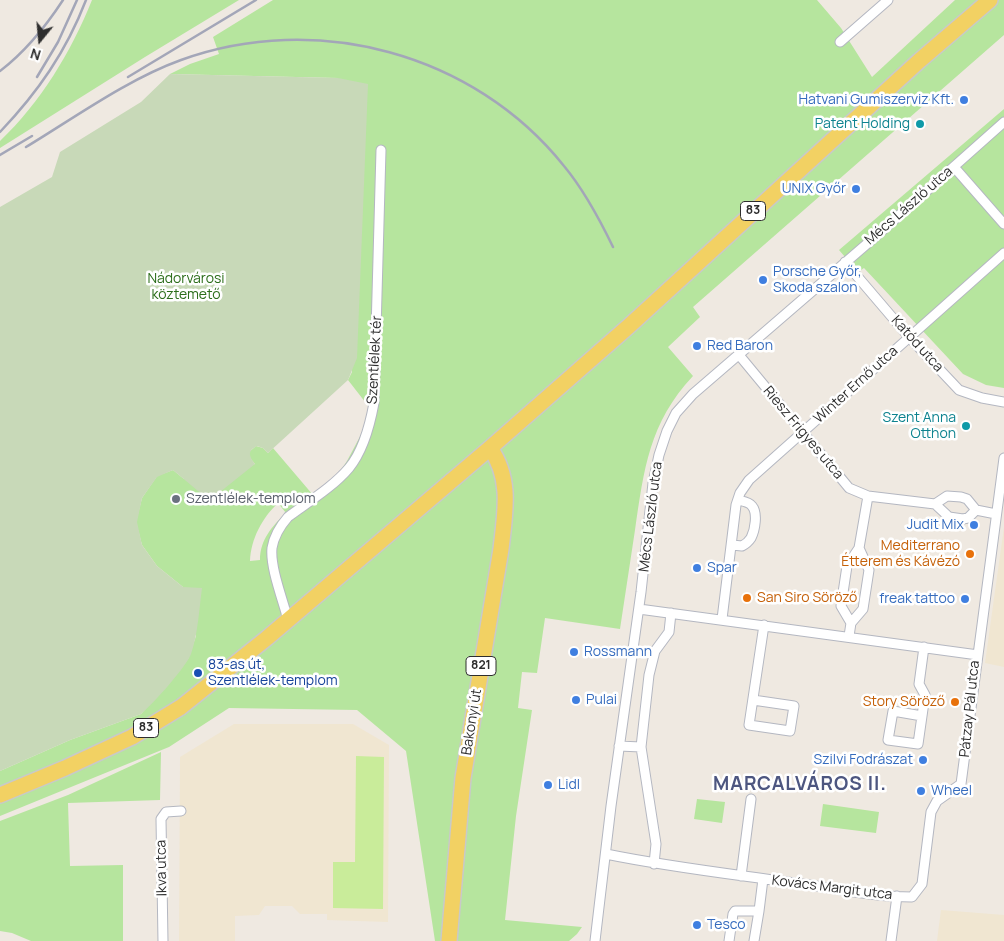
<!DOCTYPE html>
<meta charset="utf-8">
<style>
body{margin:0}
#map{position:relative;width:1004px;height:941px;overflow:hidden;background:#efe9e1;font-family:Manrope,sans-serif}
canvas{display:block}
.north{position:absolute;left:15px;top:15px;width:50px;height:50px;-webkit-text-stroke:4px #fff;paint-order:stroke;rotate:197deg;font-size:14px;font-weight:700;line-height:20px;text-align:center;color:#2e2e2e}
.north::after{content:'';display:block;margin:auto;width:18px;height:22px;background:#2e2e2e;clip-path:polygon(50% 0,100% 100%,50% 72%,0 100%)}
</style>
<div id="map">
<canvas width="1004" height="941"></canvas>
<div class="north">N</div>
</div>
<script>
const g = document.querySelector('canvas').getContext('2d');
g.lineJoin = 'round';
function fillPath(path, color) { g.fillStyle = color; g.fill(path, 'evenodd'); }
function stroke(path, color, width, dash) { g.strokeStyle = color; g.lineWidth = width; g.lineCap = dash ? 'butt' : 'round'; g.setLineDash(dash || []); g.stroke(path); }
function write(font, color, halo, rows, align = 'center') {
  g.font = font + ' Manrope,sans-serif'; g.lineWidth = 5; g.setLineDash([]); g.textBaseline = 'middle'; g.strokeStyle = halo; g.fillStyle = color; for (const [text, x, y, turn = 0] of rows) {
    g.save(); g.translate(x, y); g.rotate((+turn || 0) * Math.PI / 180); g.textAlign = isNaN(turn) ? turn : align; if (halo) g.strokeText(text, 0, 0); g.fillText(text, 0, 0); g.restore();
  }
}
fillPath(new Path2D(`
 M1004,527V667L985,663Z
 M234,724H353L389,745L388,922L327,920V914H300L292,906H265L259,915L235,916V941H179L180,757Z
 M941,910L1004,915V941H937Z`), '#f0e6d1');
fillPath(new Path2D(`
 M92,0H239L145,57L0,148V141C41,102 71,52 92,0Z
 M273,0H817L841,28L872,77L955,0H1004V35L693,307L700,317L668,347L693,376C649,423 644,469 635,530C630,563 625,596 620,629L545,618L537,673L522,672L518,708L532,710L516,816L505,920L582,927L577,934L569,941H435L406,751L357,710L229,708L169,747L0,816V771L70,740L141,714L188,659L196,636L183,587L157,566L142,545L136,522L142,498L157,476L173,470L184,479L255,464L249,457V452L256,446L263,448L268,453L273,448L313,495L339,473L347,461L364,429L369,407L348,380L352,372L338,78L170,74L190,64L219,54L213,37ZM278,503L286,513C272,526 260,540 260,560L250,561C251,539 262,518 278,503Z
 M1004,109V388L986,385L963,374L864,268L858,272L839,250Z
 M161,752L160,800L68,803L70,866L123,865V941H31L12,933L0,931V821L68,795Z
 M697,799L725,802L722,823L694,819Z
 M823,804L879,812L876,833L820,826Z`), '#b6e59e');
fillPath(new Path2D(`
 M170,74L338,78L368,84L357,358L348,380L268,453L263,448L257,446C247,451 249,456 255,464L215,496H206L198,491L173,470L157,477L142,498L137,522L142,545L157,566L183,587L202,588C199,610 198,633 191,654C186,667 153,704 141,714L70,740L0,771V207L52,177L60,152L141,102Z`), '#c8d9b8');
fillPath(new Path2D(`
 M356,756L384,757L383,909L333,908V862H355Z`), '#c9ec9a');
const street = new Path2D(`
 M840,42L888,0
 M954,167L1004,224
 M845,262L909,337L959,390L982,398L1004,402
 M739,355L849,488L868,496L935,504L949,517L963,519L968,518L976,510
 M935,504L947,496L961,497L967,499L976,510L996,514
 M732,545L742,546C746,544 749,541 751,538C755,530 758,513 752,506C749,502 742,501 738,500
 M639,609L978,655
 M722,619L736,505L740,493L749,480L1004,253
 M288,620C283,600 270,568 272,548C274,536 281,525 288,517C308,502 333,487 349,468C363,451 370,425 374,403L381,150
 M851,623L841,606L847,566L859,548L868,496
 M849,636L851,623L863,609L869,570L859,548
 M753,700L794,706L790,731L749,725L764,625
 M922,716L893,711L888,740L918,744L925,695L919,684L924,647
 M619,746L641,747
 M606,854C669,867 732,874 795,883C834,888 873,897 912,897L922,884L931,812L937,801L961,784L1004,458
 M654,864L656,844L641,747L649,675L655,651L669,632L671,613
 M741,876L751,799
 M163,941L161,819L166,812L181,811
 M595,941L611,806L641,592L653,483L659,455L667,431L676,413L693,394L868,243L1004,122
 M729,941L733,914L735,911H759L763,879
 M754,941L759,911
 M891,941L897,896`);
const primary = new Path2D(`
 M0,795L65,768L132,737L181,707L267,638L490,448L629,326L919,61L990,0
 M449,941L463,778L501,549C505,513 512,479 490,448`);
stroke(street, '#b4b7c1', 11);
stroke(primary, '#c9c9c9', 18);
stroke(street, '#fff', 9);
stroke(primary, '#f2d163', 15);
stroke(new Path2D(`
 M0,71C25,52 46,26 63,0
 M37,77L58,42L77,0
 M128,77L256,0
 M0,132C38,92 66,52 86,0
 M26,147C74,118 128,79 181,60C316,11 474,53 564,166C584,190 599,218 613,247
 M0,155L32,136`), '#a3a6b8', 2.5);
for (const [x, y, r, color] of [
 [964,100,5,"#3f7fe0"],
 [920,124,5,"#0f9aa8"],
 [856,189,5,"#3f7fe0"],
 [763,280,5,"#3f7fe0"],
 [697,346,5,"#3f7fe0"],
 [966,426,5,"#0f9aa8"],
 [176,499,5,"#6b7280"],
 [974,525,5,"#3f7fe0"],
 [970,554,5,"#e8710a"],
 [697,568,5,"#3f7fe0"],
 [747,598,5,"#e8710a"],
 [965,599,5,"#3f7fe0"],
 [574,652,5,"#3f7fe0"],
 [198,673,5,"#1a4fb4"],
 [576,700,5,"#3f7fe0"],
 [955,702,5,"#e8710a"],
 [923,760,5,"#3f7fe0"],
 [548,785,5,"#3f7fe0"],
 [921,791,5,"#3f7fe0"],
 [697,925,5,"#3f7fe0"]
]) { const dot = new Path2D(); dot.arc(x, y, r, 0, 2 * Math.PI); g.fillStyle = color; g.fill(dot); stroke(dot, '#fff', 2); }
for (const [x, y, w] of [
 [753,211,25],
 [481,666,30],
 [146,728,25]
]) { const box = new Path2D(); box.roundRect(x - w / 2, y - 9.5, w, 19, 4); g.fillStyle = '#fff'; g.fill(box); stroke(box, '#2e2e2e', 1); }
write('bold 12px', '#2e2e2e', null, [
 ["83",753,211],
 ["821",481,666],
 ["83",146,728]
]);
write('14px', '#366cbe', '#fff', [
 ["Hatvani Gumiszerviz Kft.",954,100,"right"],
 ["UNIX Győr",846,189,"right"],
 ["Porsche Győr,",773,272],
 ["Skoda szalon",773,288],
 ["Red Baron",707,346],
 ["Judit Mix",964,525,"right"],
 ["Spar",707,568],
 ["freak tattoo",955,599,"right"],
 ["Rossmann",584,652],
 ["Pulai",586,700],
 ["Szilvi Fodrászat",913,760,"right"],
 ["Lidl",558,785],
 ["Wheel",931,791],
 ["Tesco",707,925]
], 'left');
write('14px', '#0d838f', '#fff', [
 ["Patent Holding",910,124],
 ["Szent Anna",956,418],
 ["Otthon",956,434]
], 'right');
write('14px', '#2e2e2e', '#fff', [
 ["Mécs László utca",909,206,-41],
 ["Katód utca",917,344,48],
 ["Szentlélek tér",375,360,-87],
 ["Winter Ernő utca",856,385,-42],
 ["Riesz Frigyes utca",803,433,50],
 ["Mécs László utca",651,517,-83],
 ["Pátzay Pál utca",970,709,-84],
 ["Bakonyi út",472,722,-81],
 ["Ikva utca",162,868,-91],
 ["Kovács Margit utca",832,888,7]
]);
write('14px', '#2c6e1b', '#fff', [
 ["Nádorvárosi",186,279],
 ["köztemető",186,295]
]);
write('14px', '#5b616d', '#fff', [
 ["Szentlélek-templom",186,499]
], 'left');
write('14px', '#c56008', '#fff', [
 ["Mediterrano",960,546],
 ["Étterem és Kávézó",960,562],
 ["San Siro Söröző",757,598,"left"],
 ["Story Söröző",945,702]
], 'right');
write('14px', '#164399', '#fff', [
 ["83-as út,",208,665],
 ["Szentlélek-templom",208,681]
], 'left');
g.letterSpacing = '1px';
write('bold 19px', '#4d5680', '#fff', [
 ["MARCALVÁROS II.",800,785]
]);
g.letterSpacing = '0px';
</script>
